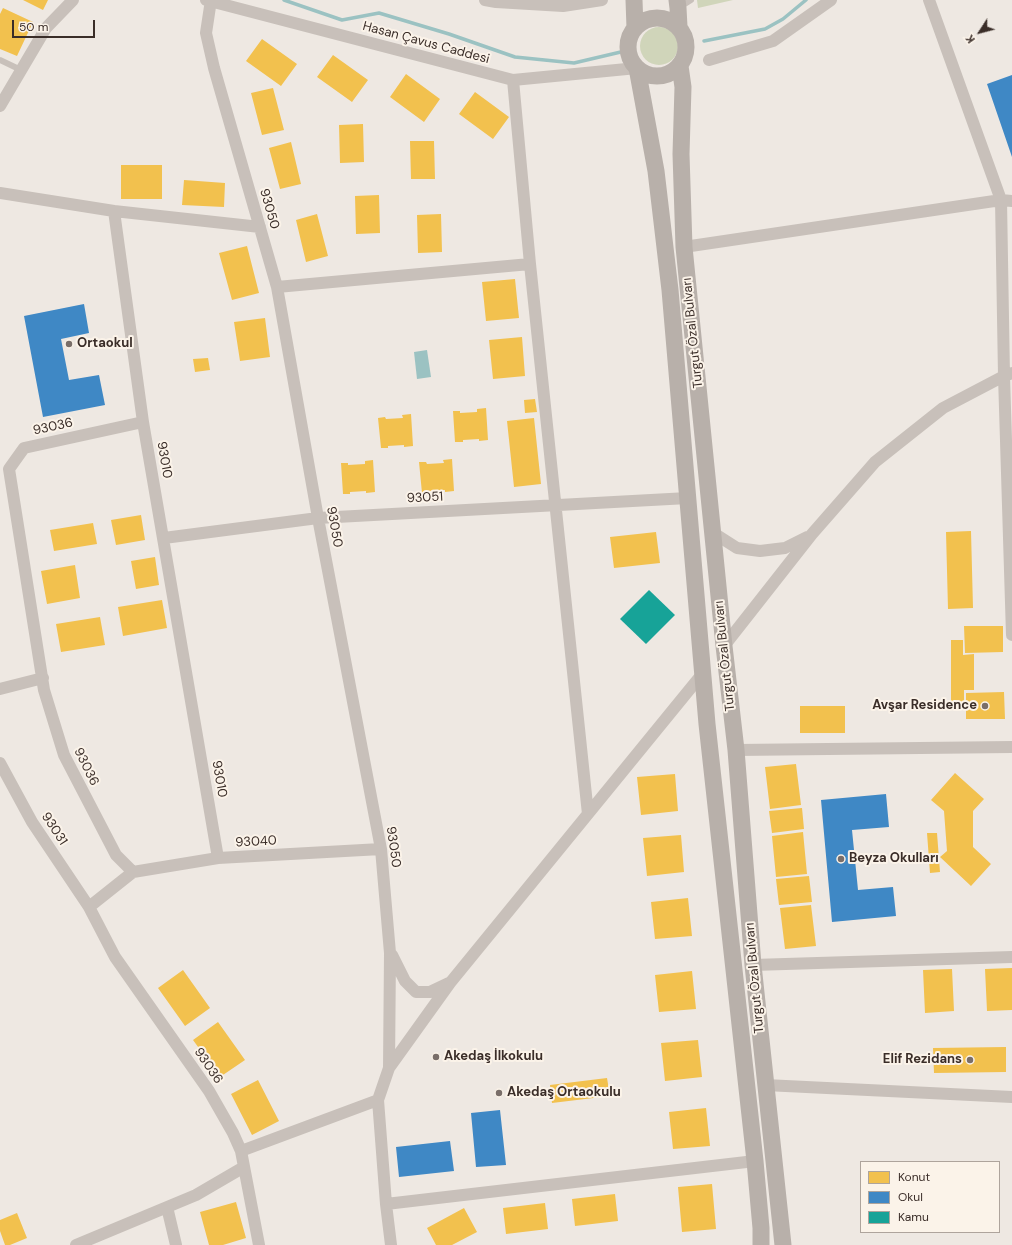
<!DOCTYPE html>
<meta charset="utf-8">
<style>
body{margin:0}
#map{position:relative;width:1012px;height:1245px;overflow:hidden;background:#eee8e2;font-family:"DM Sans",sans-serif}
canvas{display:block}
.legend{position:absolute;left:860px;top:1161px;width:140px;height:72px;box-sizing:border-box;background:#fbf3e9;border:1px solid #aea49c;margin:0;padding:5px 7px;list-style:none;font-size:12px;color:#3a2d28}
.legend li{display:flex;align-items:center;gap:8px;height:20px}
.legend b{width:20px;border:1px solid #aea49c}
.north{position:absolute;left:960px;top:12px;width:40px;height:40px;-webkit-text-stroke:3px #fbf3e9;paint-order:stroke;rotate:234deg;font-size:11px;font-weight:700;line-height:16px;text-align:center;color:#3a2d28}
.north::after{content:'';display:block;margin:auto;width:14px;height:18px;background:#3a2d28;clip-path:polygon(50% 0,100% 100%,50% 72%,0 100%)}
.scale{position:absolute;left:12px;top:20px;width:83px;height:18px;box-sizing:border-box;border:2px solid #3a2d28;border-top:0;padding-left:5px;font-size:12px;line-height:14px;white-space:nowrap;color:#3a2d28;-webkit-text-stroke:3px #fbf3e9;paint-order:stroke}
</style>
<div id="map">
<canvas width="1012" height="1245"></canvas>
<ul class="legend">
<li><b style="height:11px;background:#f2c14e"></b>Konut</li>
<li><b style="height:11px;background:#3f88c5"></b>Okul</li>
<li><b style="height:11px;background:#17a398"></b>Kamu</li>
</ul>
<div class="north">K</div>
<div class="scale">50 m</div>
</div>
<script>
const g = document.querySelector('canvas').getContext('2d');
g.lineJoin = 'round';
function fillPath(path, color) { g.fillStyle = color; g.fill(path, 'evenodd'); }
function stroke(path, color, width, dash) { g.strokeStyle = color; g.lineWidth = width; g.lineCap = dash ? 'butt' : 'round'; g.setLineDash(dash || []); g.stroke(path); }
function write(font, color, halo, rows, align = 'center') {
  g.font = font + ' "DM Sans",sans-serif'; g.lineWidth = 4; g.setLineDash([]); g.textBaseline = 'middle'; g.strokeStyle = halo; g.fillStyle = color; for (const [text, x, y, turn = 0] of rows) {
    g.save(); g.translate(x, y); g.rotate((+turn || 0) * Math.PI / 180); g.textAlign = isNaN(turn) ? turn : align; if (halo) g.strokeText(text, 0, 0); g.fillText(text, 0, 0); g.restore();
  }
}
fillPath(new Path2D(`
 M697,0H733L698,8Z
 M640 46a19 19 0 1 1 38 0a19 19 0 1 1-38 0Z`), '#d0d5ba');
fillPath(new Path2D(`
 M427,350L431,377L417,379L414,352Z`), '#9bc2c2');
fillPath(new Path2D(`
 M23,0H48L43,10Z
 M3,8L33,22L17,56L0,49V14Z
 M262,39L297,64L281,86L246,61Z
 M333,55L368,80L352,102L317,77Z
 M406,74L440,99L424,122L390,97Z
 M273,88L284,130L262,135L251,93Z
 M475,92L509,117L493,139L459,114Z
 M363,124L364,162L340,163L339,125Z
 M410,141H434L435,179H411Z
 M291,142L301,184L280,189L269,148Z
 M121,165H162V199H121Z
 M184,180L225,183L224,207L182,205Z
 M379,195L380,233L356,234L355,196Z
 M317,214L328,256L306,262L296,220Z
 M441,214L442,252L418,253L417,215Z
 M247,246L259,293L232,300L219,253Z
 M515,279L519,318L486,321L482,282Z
 M265,318L270,357L240,361L234,322Z
 M522,337L525,376L493,379L489,340Z
 M208,358L210,370L195,372L193,359Z
 M535,399L537,412L525,413L524,400Z
 M486,408L488,440L479,441V439L463,440V442H455L453,411H460V413L477,412V409Z
 M411,414L413,446L404,447V445L388,446V448H381L378,418L385,417L386,419L403,418L402,415Z
 M534,418L541,484L514,487L507,421Z
 M452,459L454,491L445,492V490L429,491V493H422L419,462H426L427,464L444,463L443,460Z
 M373,460L375,492L366,493V491L350,492V494H343L341,463H348V465L365,464V461Z
 M141,515L145,540L116,545L111,520Z
 M93,523L97,544L54,551L50,530Z
 M971,531L973,608L948,609L946,532Z
 M656,532L660,563L614,568L610,537Z
 M155,557L159,585L136,589L131,561Z
 M75,565L80,598L47,604L41,571Z
 M162,600L167,628L123,636L118,607Z
 M100,617L105,645L61,652L56,624Z
 M964,626H1003V652L965,653Z
 M951,640H963V655L974,654V690H964V707H951Z
 M1004,692L1005,719H966V693Z
 M800,706H845V733H800Z
 M796,764L801,805L770,809L765,767Z
 M955,773L984,799L973,811V847L991,864L971,886L940,857L947,851L944,811L931,800Z
 M675,774L678,811L641,815L637,777Z
 M802,808L804,829L772,833L769,811Z
 M803,832L807,874L776,877L772,836Z
 M927,833H937L940,872L930,873Z
 M681,835L684,872L647,876L643,838Z
 M809,876L812,902L779,905L776,879Z
 M688,898L692,936L655,939L651,902Z
 M811,905L816,946L785,949L780,908Z
 M1012,968V1010L987,1011L985,969Z
 M952,969L954,1011L925,1013L923,970Z
 M183,970L210,1008L185,1026L158,988Z
 M692,971L696,1009L659,1012L655,975Z
 M218,1022L245,1060L220,1077L193,1040Z
 M698,1040L702,1077L665,1081L661,1043Z
 M1006,1047V1072L934,1073L933,1048Z
 M607,1078L610,1096L552,1103L550,1085Z
 M258,1080L279,1121L252,1135L231,1094Z
 M706,1108L710,1146L673,1149L669,1112Z
 M712,1184L716,1229L682,1232L678,1187Z
 M615,1194L618,1221L575,1226L572,1199Z
 M236,1202L246,1238L223,1245H209L200,1212Z
 M545,1203L548,1229L506,1234L503,1208Z
 M464,1208L477,1232L452,1245H436L427,1228Z
 M17,1213L27,1238L10,1245H5L0,1231V1220Z`), '#f2c14e');
fillPath(new Path2D(`
 M1012,75V157L987,84Z
 M84,304L89,333L61,339L69,380L99,375L105,405L43,417L24,316Z
 M886,794L889,827L852,830L858,890L893,887L896,916L832,922L821,800Z
 M500,1110L506,1165L476,1167L471,1113Z
 M450,1141L454,1171L399,1177L396,1147Z`), '#3f88c5');
fillPath(new Path2D(`
 M649,590L675,615L646,644L620,619Z`), '#17a398');
stroke(new Path2D(`
 M284,0L342,20L379,13L449,34L515,57L574,63L625,51
 M704,41L765,29L783,19L806,0`), '#9bc2c2', 3.5);
stroke(new Path2D(`
 M680,7L691,0
 M0,60L21,70`), '#c8c0ba', 6);
stroke(new Path2D(`
 M206,0L513,80L637,68
 M211,0L206,33L214,68L277,287L318,518L381,849L390,953L389,1068
 M485,0L496,2L563,6L602,0
 M929,0L1001,200L1004,376L1012,373
 M709,60L773,41L831,0
 M0,106L46,28L73,0
 M0,193L114,211
 M684,247L1001,200L1012,201
 M530,264L588,814
 M277,287L530,264L513,80
 M712,532L737,548L760,551L785,548L807,537
 M164,538L318,518L688,498
 M724,646L812,534L875,462L943,408L1004,376L1012,635
 M0,689L43,678
 M736,750L1012,747
 M0,763L32,822L89,907
 M218,858L143,422L114,211L260,227
 M133,872L116,855L64,755L44,690L9,469L24,448L143,422
 M392,955L405,981L416,992H430L449,983
 M753,965L1012,957
 M765,1085L1012,1097
 M241,1151L378,1100
 M386,1204L755,1161
 M167,1207L176,1245
 M76,1245L196,1195L244,1167
 M259,1245L241,1151L233,1133L209,1091L115,957L89,907L133,872L218,858L381,849
 M391,1245L386,1204L378,1100L389,1068L450,983L703,673`), '#c8c0ba', 12);
stroke(new Path2D(`
 M634,0L635,28
 M677,0L678,8L679,27
 M628 47a29 29 0 1 1 58 0a29 29 0 1 1-58 0Z
 M680,66L683,87L681,154L684,247L724,646L736,750L753,965L783,1245
 M637,68L656,171L670,290L707,724L755,1161L761,1228V1245`), '#b8b0aa', 17);
for (const [x, y, r, color] of [
 [69,344,4,"#796e69"],
 [985,706,4,"#796e69"],
 [841,859,4,"#796e69"],
 [436,1057,4,"#796e69"],
 [970,1060,4,"#796e69"],
 [499,1093,4,"#796e69"]
]) { const dot = new Path2D(); dot.arc(x, y, r, 0, 2 * Math.PI); g.fillStyle = color; g.fill(dot); stroke(dot, '#fbf3e9', 1.5); }
write('13px', '#3a2d28', '#fbf3e9', [
 ["Hasan Çavus Caddesi",426,43,15],
 ["93050",269,209,74],
 ["Turgut Özal Bulvarı",693,333,-96],
 ["93036",53,427,-12],
 ["93010",164,460,80],
 ["93051",425,498,-3],
 ["93050",334,527,80],
 ["Turgut Özal Bulvarı",725,656,-96],
 ["93036",86,767,64],
 ["93010",219,779,80],
 ["93031",54,829,57],
 ["93040",256,842,-3],
 ["93050",393,847,82],
 ["Turgut Özal Bulvarı",755,978,-95],
 ["93036",208,1066,56]
]);
write('bold 13px', '#3a2d28', '#fbf3e9', [
 ["Ortaokul",77,344],
 ["Avşar Residence",977,706,"right"],
 ["Beyza Okulları",849,859],
 ["Akedaş İlkokulu",444,1057],
 ["Elif Rezidans",962,1060,"right"],
 ["Akedaş Ortaokulu",507,1093]
], 'left');
</script>
